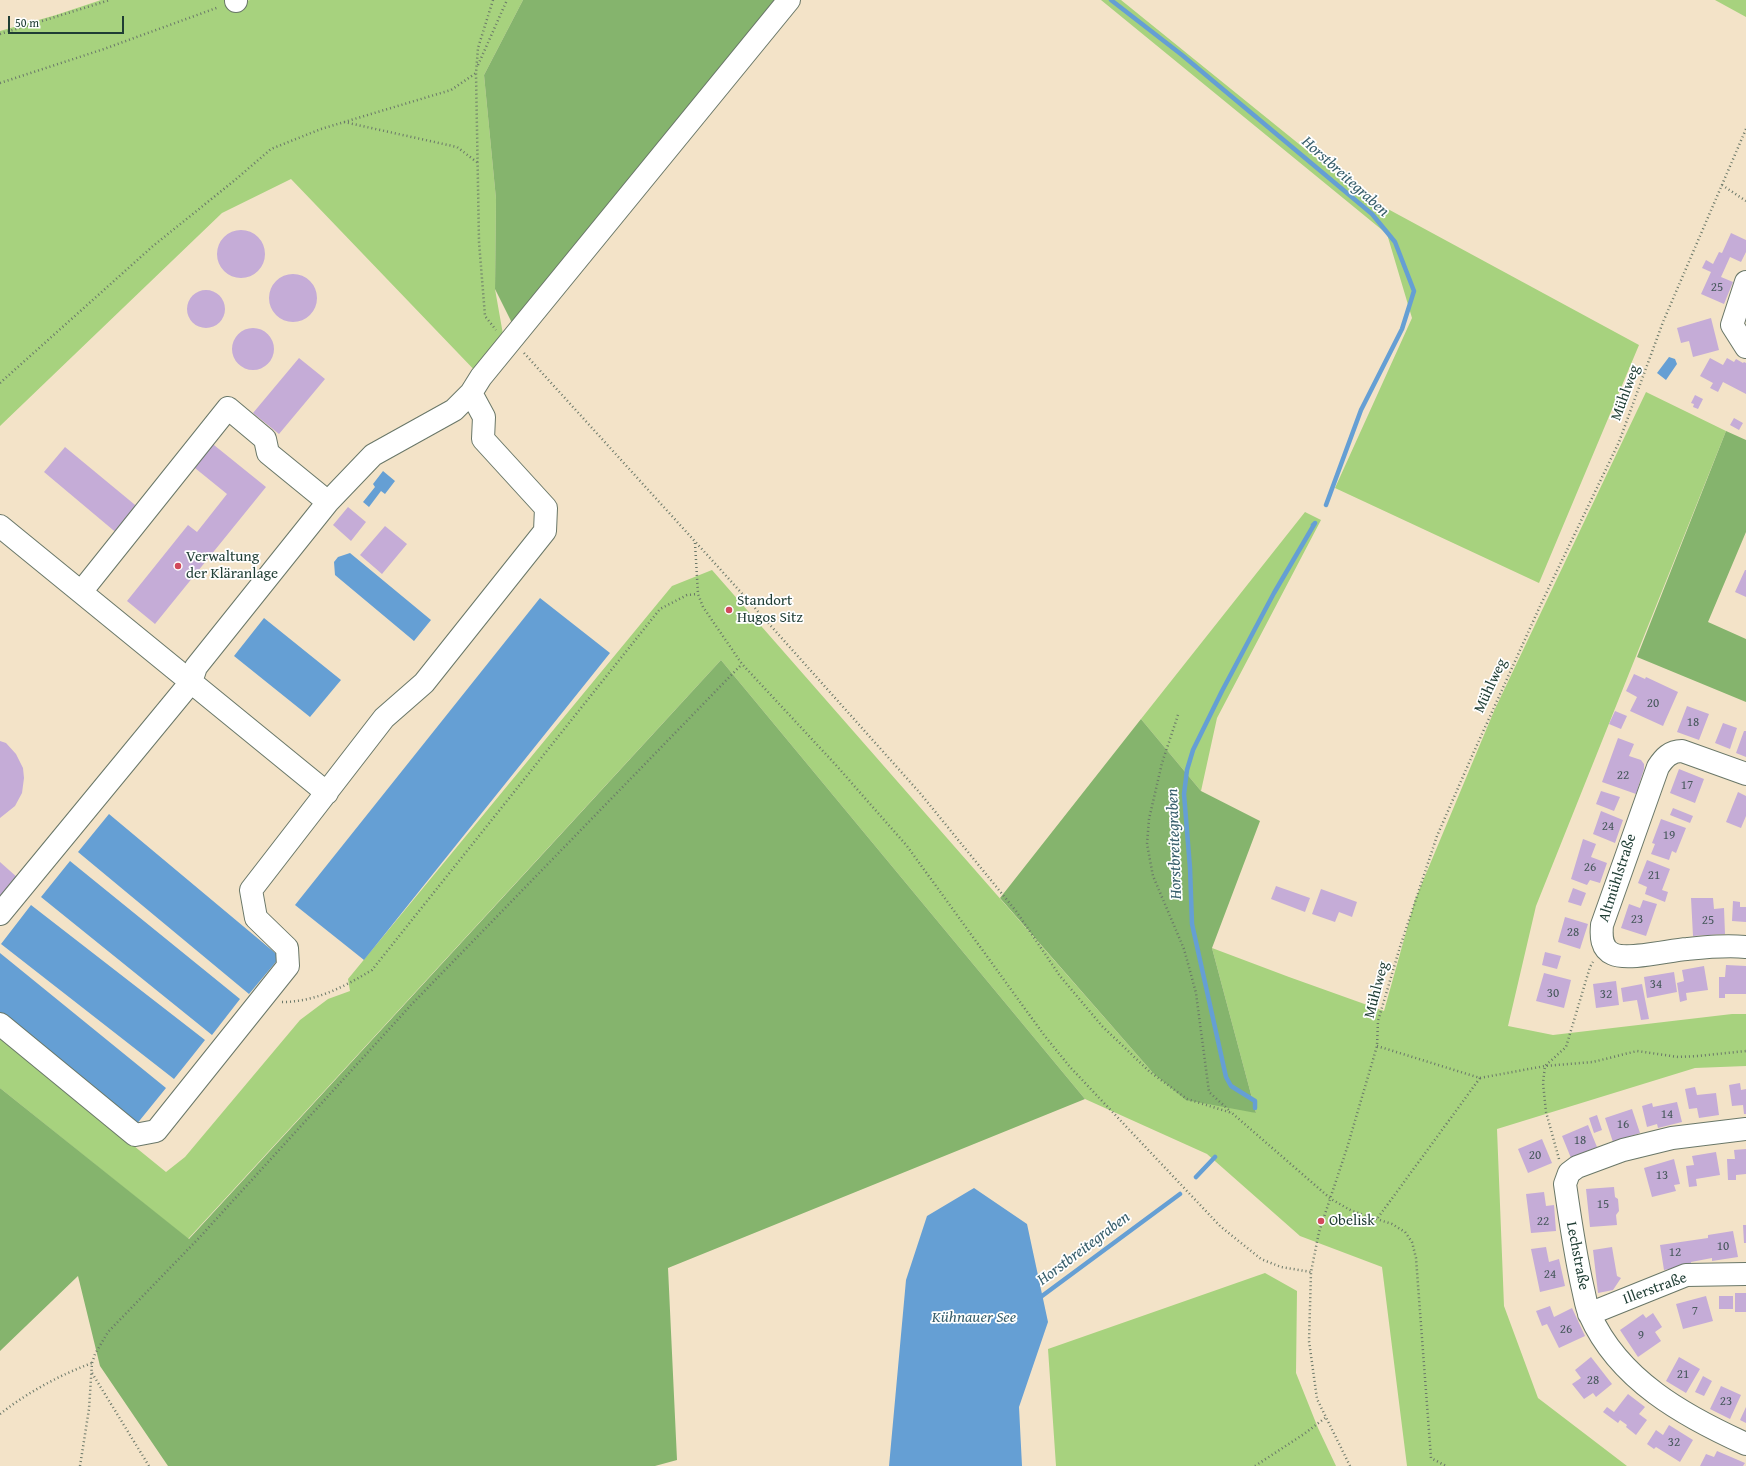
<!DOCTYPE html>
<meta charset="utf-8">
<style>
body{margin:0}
#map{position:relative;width:1746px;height:1466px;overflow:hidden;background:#f3e3c8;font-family:"Gentium Book Plus",serif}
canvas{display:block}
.scale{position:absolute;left:8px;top:16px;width:116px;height:18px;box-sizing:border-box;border:2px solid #1f3d34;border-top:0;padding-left:5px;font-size:12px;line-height:14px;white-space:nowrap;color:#1f3d34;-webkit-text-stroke:3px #fff;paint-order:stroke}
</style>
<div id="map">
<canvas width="1746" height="1466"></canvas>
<div class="scale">50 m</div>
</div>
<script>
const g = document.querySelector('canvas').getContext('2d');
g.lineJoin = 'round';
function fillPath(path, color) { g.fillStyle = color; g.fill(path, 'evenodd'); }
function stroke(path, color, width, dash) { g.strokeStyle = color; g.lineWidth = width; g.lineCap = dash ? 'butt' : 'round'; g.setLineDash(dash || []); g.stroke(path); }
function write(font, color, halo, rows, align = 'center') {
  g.font = font + ' "Gentium Book Plus",serif'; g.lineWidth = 3.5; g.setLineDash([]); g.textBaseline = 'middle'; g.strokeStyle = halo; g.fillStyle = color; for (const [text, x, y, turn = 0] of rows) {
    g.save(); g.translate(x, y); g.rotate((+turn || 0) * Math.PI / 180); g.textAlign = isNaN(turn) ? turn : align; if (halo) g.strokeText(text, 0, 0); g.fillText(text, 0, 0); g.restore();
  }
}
fillPath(new Path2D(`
 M101,0H234L235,4L250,0H523L484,75L496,199L495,289L504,340L481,377L291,179L222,213L0,426V31L56,15Z
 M1101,0H1121L1362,195L1639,345L1539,583L1335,488L1412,318L1387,234Z
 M1715,0H1746V17Z
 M1646,392L1726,431L1536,906L1508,1026L1553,1035L1732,1014H1746V1066L1695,1068L1497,1129L1504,1306L1538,1398L1627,1466H1407L1382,1267L1300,1236L1207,1154L1085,1099L721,660L188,1239L0,1088V1037L166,1172L185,1157L300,1020L328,999L350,991L348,979L672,586L712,570L1153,1073L1256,1113L1212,948L1289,977L1384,1011L1415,900L1494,711Z
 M1305,512L1321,520L1217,718L1201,791L1141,719Z
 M1265,1273L1297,1291L1296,1373L1318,1428L1336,1466H1056L1048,1349Z`), '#a7d27e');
fillPath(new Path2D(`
 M523,0H776L514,327L495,289L496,199L484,75Z
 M1726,431L1746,440V532L1708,622L1746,639V702L1637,657Z
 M721,660L1085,1099L668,1268L677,1460L655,1466H168L100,1366L78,1276L0,1351V1088L189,1239Z
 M1141,719L1201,791L1260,821L1212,948L1256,1113L1186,1100L1153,1073L1000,898Z`), '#85b46d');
fillPath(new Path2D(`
 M1669,357L1675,359L1677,364L1666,380L1657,373Z
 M383,471L395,481L385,494L381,491L369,507L363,502L375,487L373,484Z
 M350,553L431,620L414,641L335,575L334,562L338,557Z
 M540,598L610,653L364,960L295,905Z
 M264,618L341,680L310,717L234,656Z
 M109,814L280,957L249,994L78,852Z
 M70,861L240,999L212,1035L41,897Z
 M31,905L205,1040L174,1079L1,944Z
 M0,953L166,1088L136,1125L0,1014Z
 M974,1188L1027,1224L1048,1322L1019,1407L1022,1466H889L906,1280L927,1216Z`), '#659fd4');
stroke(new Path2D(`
 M1111,0L1182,55L1372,214L1395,242L1414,291L1402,329L1361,410L1326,505
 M1255,1108V1101L1231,1086L1226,1077L1192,924L1190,868L1184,794L1187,770L1193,750L1222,691L1274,593L1315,523L1313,525
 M1196,1177L1215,1157
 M1039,1300L1042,1296L1180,1194`), '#659fd4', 4.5);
fillPath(new Path2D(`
 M217 254a24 24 0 1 1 48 0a24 24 0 1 1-48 0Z
 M1731,233L1746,240V252L1741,262L1730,257L1721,277L1733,282L1724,304L1701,294L1711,272L1702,268L1706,260L1713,264L1719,252L1722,253Z
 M269 298a24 24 0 1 1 48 0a24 24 0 1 1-48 0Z
 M187 309a19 19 0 1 1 38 0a19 19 0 1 1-38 0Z
 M1711,318L1719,350L1693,357L1689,341L1681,343L1677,328Z
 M232 349a21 21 0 1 1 42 0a21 21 0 1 1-42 0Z
 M299,358L325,379L279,434L253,413Z
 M1710,358L1723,365L1727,358L1734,362L1736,359L1743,363L1744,362L1746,363V394L1723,382L1718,392L1710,388L1713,383L1700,376Z
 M1695,395L1703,399L1698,409L1693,407L1694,404L1691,403Z
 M1734,418L1743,423L1739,430L1730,425Z
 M209,441L266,487L155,624L127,601L188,525L197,532L227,494L190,464Z
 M65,447L140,509L119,535L44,472Z
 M348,507L366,522L351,541L333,525Z
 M385,526L407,544L382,574L360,555Z
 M1745,570H1746V597L1735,592Z
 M1634,674L1645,679L1646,677L1678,692L1663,726L1630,711L1637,697L1626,691Z
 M1687,706L1709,714L1699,740L1677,732Z
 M1615,711L1627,716L1621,729L1609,724Z
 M1723,723L1737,728L1730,749L1715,743Z
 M1744,731H1746V757L1736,753Z
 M1618,738L1634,744L1629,756L1641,760L1644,764V769L1636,794L1602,782Z
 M0,741L6,743L16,754L23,768L24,778L22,793L15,806L0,818Z
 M1679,769L1704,779L1695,803L1670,793Z
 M1601,791L1620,797L1614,811L1596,804Z
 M1738,792L1746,796V816L1741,828L1726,822Z
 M1673,808L1693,816L1690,823L1670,815Z
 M1601,811L1623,820L1615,843L1593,834Z
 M1661,819L1686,828L1676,853L1672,851L1669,860L1651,854L1655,844L1652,843Z
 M1583,839L1596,844L1591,857L1607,863L1600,883L1590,880L1587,885L1571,879Z
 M1647,860L1670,869L1662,890L1668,892L1665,902L1645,894L1647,887L1638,883Z
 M0,862L18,878L0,900Z
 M1276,886L1310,898L1305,912L1271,899Z
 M1573,888L1586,893L1581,906L1568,902Z
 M1321,889L1357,902L1352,917L1339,912L1335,922L1312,914Z
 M1691,898H1713L1714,909L1724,908L1725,934L1693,936Z
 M1643,900L1657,904L1646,936L1621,928L1629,904L1640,908Z
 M1733,901L1740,902V907H1746V922L1732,921Z
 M1565,917L1588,924L1580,949L1558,942Z
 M1545,952L1561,956L1557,969L1542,965Z
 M1726,965L1746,966V994H1725V998H1719V977H1725Z
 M1704,966L1708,990L1686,993L1687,1000L1680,1002L1677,983L1684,981L1682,970Z
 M1674,972L1677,992L1647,998L1644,977Z
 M1544,973L1571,980L1564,1008L1536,1001Z
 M1616,981L1619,1005L1596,1008L1593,984Z
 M1642,984L1649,1019L1641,1020L1637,1000L1623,1002L1621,988Z
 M1740,1083L1741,1090L1746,1089V1114H1744L1743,1105L1732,1106L1729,1085Z
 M1695,1087L1697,1095L1716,1093L1719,1115L1699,1118L1697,1108L1689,1109L1685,1089Z
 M1677,1102L1682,1122L1658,1128L1657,1124L1647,1127L1642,1106L1652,1103L1653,1107Z
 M1632,1109L1640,1133L1613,1142L1605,1118Z
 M1597,1115L1602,1130L1594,1133L1589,1118Z
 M1588,1125L1597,1147L1571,1158L1562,1136Z
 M1542,1139L1552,1163L1528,1173L1518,1149Z
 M1746,1149V1174L1736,1175V1180H1728L1727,1159H1735L1734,1150Z
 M1716,1152L1720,1175L1696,1179L1697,1186L1689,1187L1686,1166L1694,1165L1692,1156Z
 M1674,1159L1680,1184L1674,1185L1676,1191L1652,1197L1644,1168Z
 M1614,1187L1615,1197L1618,1199L1619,1211L1616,1215L1617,1225L1590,1227L1586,1189Z
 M1544,1192L1546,1206L1554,1205L1556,1231L1531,1233L1526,1194Z
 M1743,1225H1746V1243H1744Z
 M1733,1231L1738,1257L1712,1261V1258L1691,1262V1265L1664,1270L1660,1245L1708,1238V1235Z
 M1546,1247L1549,1262L1559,1259L1565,1286L1540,1292L1531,1249Z
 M1612,1247L1617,1276L1621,1278L1613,1290L1598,1293L1593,1250Z
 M1735,1293H1746V1312H1735Z
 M1706,1296L1713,1321L1683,1329L1676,1304Z
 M1719,1296H1733V1309H1719Z
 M1550,1306L1554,1317L1572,1308L1585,1336L1559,1348L1547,1324L1542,1326L1536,1311Z
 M1653,1313L1662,1327L1655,1332L1661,1341L1638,1357L1620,1330L1643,1314L1646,1318Z
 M1591,1357L1612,1384L1596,1397L1593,1393L1584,1399L1572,1384L1581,1378L1575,1370Z
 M1679,1357L1700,1369L1686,1393L1666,1381Z
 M1703,1376L1712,1381L1704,1396L1695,1392Z
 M1721,1386L1741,1395L1730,1419L1710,1409Z
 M1628,1394L1645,1407L1639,1414L1647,1420L1636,1435L1626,1427L1627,1425L1620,1420L1618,1423L1603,1412L1607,1407L1614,1412Z
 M1746,1407V1423L1740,1420Z
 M1669,1425L1693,1440L1680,1462L1656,1447L1654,1449L1647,1444L1656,1430L1663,1435Z
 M1717,1451L1745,1463L1743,1466H1700L1706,1454L1714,1457Z`), '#c5acd7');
const minor = new Path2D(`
 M236,1V0
 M1746,282L1732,325L1746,347
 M0,526L327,793
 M81,592L228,408L265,439L268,453L328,502
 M1746,774L1682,751C1670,751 1664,758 1658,767L1602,925C1601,936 1601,949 1613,954C1628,961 1670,950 1687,949C1707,947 1726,945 1746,947
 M0,914L191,682L196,667L328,502L373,455L454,410L471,393L481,377L789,0
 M0,1024L135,1135L156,1131L288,966L287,948L256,918L251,890L384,718L424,683L545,531L546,508L483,439L484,417L471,393
 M1746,1129L1672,1138L1623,1150L1577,1167L1569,1173L1565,1184C1570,1219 1575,1254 1583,1289C1585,1297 1586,1307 1590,1315C1619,1380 1684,1416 1746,1444
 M1589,1314L1686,1275L1746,1274`);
stroke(minor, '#697768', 24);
stroke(new Path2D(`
 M493,0L478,48L476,73L479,242L485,316L496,330
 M0,34L110,0
 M478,65L507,0
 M0,83L104,49L219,7
 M344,122L457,147L478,163
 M1722,185L1746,201
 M524,353L720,569L920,793L1016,911L1060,976L1102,1026L1150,1072L1187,1099L1232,1113L1331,1199L1352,1211L1392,1224L1405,1232L1412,1242L1416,1258L1431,1458L1446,1466
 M0,383L153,246L235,180L271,149L321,129L451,90L476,73
 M695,543L698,594L703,607L742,664L835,764L907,846L1044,1035L1070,1067L1220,1226L1261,1259L1281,1267L1311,1272
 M1178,715L1162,763L1149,819L1147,844L1153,876L1184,949L1196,993L1209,1092L1231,1112
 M282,1002C315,1002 344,987 372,970L660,609L687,595L698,594
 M1377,1046L1480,1078L1377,1219
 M1480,1078L1545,1066L1593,1062L1637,1051L1678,1057L1698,1056L1746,1051
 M1559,1159L1546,1112L1543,1083L1545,1066L1566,1047L1590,967L1593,962
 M92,1373L149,1466
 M0,1414C28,1392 60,1375 92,1363
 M80,1466L89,1409L92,1363L95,1354L108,1332L199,1238L411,1005L742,664
 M1255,1466L1304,1434L1325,1418
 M1350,1466L1317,1399L1309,1341L1311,1272L1319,1232L1347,1148L1377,1046L1378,1021L1400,947L1437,836L1472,756L1541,604L1619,442L1663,322L1746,129`), '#697768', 2.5, [1, 3]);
stroke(minor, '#fff', 22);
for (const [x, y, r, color] of [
 [178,566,4,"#d1495b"],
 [729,610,4,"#d1495b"],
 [1321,1221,4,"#d1495b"]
]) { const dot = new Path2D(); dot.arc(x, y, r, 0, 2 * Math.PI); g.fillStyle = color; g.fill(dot); stroke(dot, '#fff', 1.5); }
write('13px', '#48595d', null, [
 ["25",1717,288],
 ["20",1653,704],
 ["18",1693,723],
 ["22",1623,776],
 ["17",1687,786],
 ["24",1608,827],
 ["19",1669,836],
 ["26",1590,868],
 ["21",1654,876],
 ["23",1637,920],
 ["25",1708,921],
 ["28",1573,933],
 ["34",1656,985],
 ["30",1553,994],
 ["32",1606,995],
 ["14",1667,1115],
 ["16",1623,1125],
 ["18",1580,1141],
 ["20",1535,1156],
 ["13",1662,1176],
 ["15",1603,1205],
 ["22",1543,1222],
 ["10",1723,1247],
 ["12",1675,1253],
 ["24",1550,1275],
 ["7",1695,1312],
 ["26",1566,1330],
 ["9",1641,1336],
 ["21",1683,1375],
 ["28",1593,1381],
 ["23",1726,1402],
 ["32",1674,1443]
]);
write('15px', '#1f3d34', '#fff', [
 ["Mühlweg",1626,393,-70],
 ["Mühlweg",1491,686,-65],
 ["Altmühlstraße",1618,878,-72],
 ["Mühlweg",1377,990,-75],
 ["Lechstraße",1577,1256,79],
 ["Illerstraße",1655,1289,-20]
]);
write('15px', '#1f3d34', '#fff', [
 ["Verwaltung",186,557],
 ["der Kläranlage",186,574],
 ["Standort",737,601],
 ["Hugos Sitz",737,618],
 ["Obelisk",1329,1221]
], 'left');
write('italic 16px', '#385f6c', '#fff', [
 ["Horstbreitegraben",1345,177,42],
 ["Horstbreitegraben",1175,844,-92],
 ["Horstbreitegraben",1084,1249,-37],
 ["Kühnauer See",974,1318]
]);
</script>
